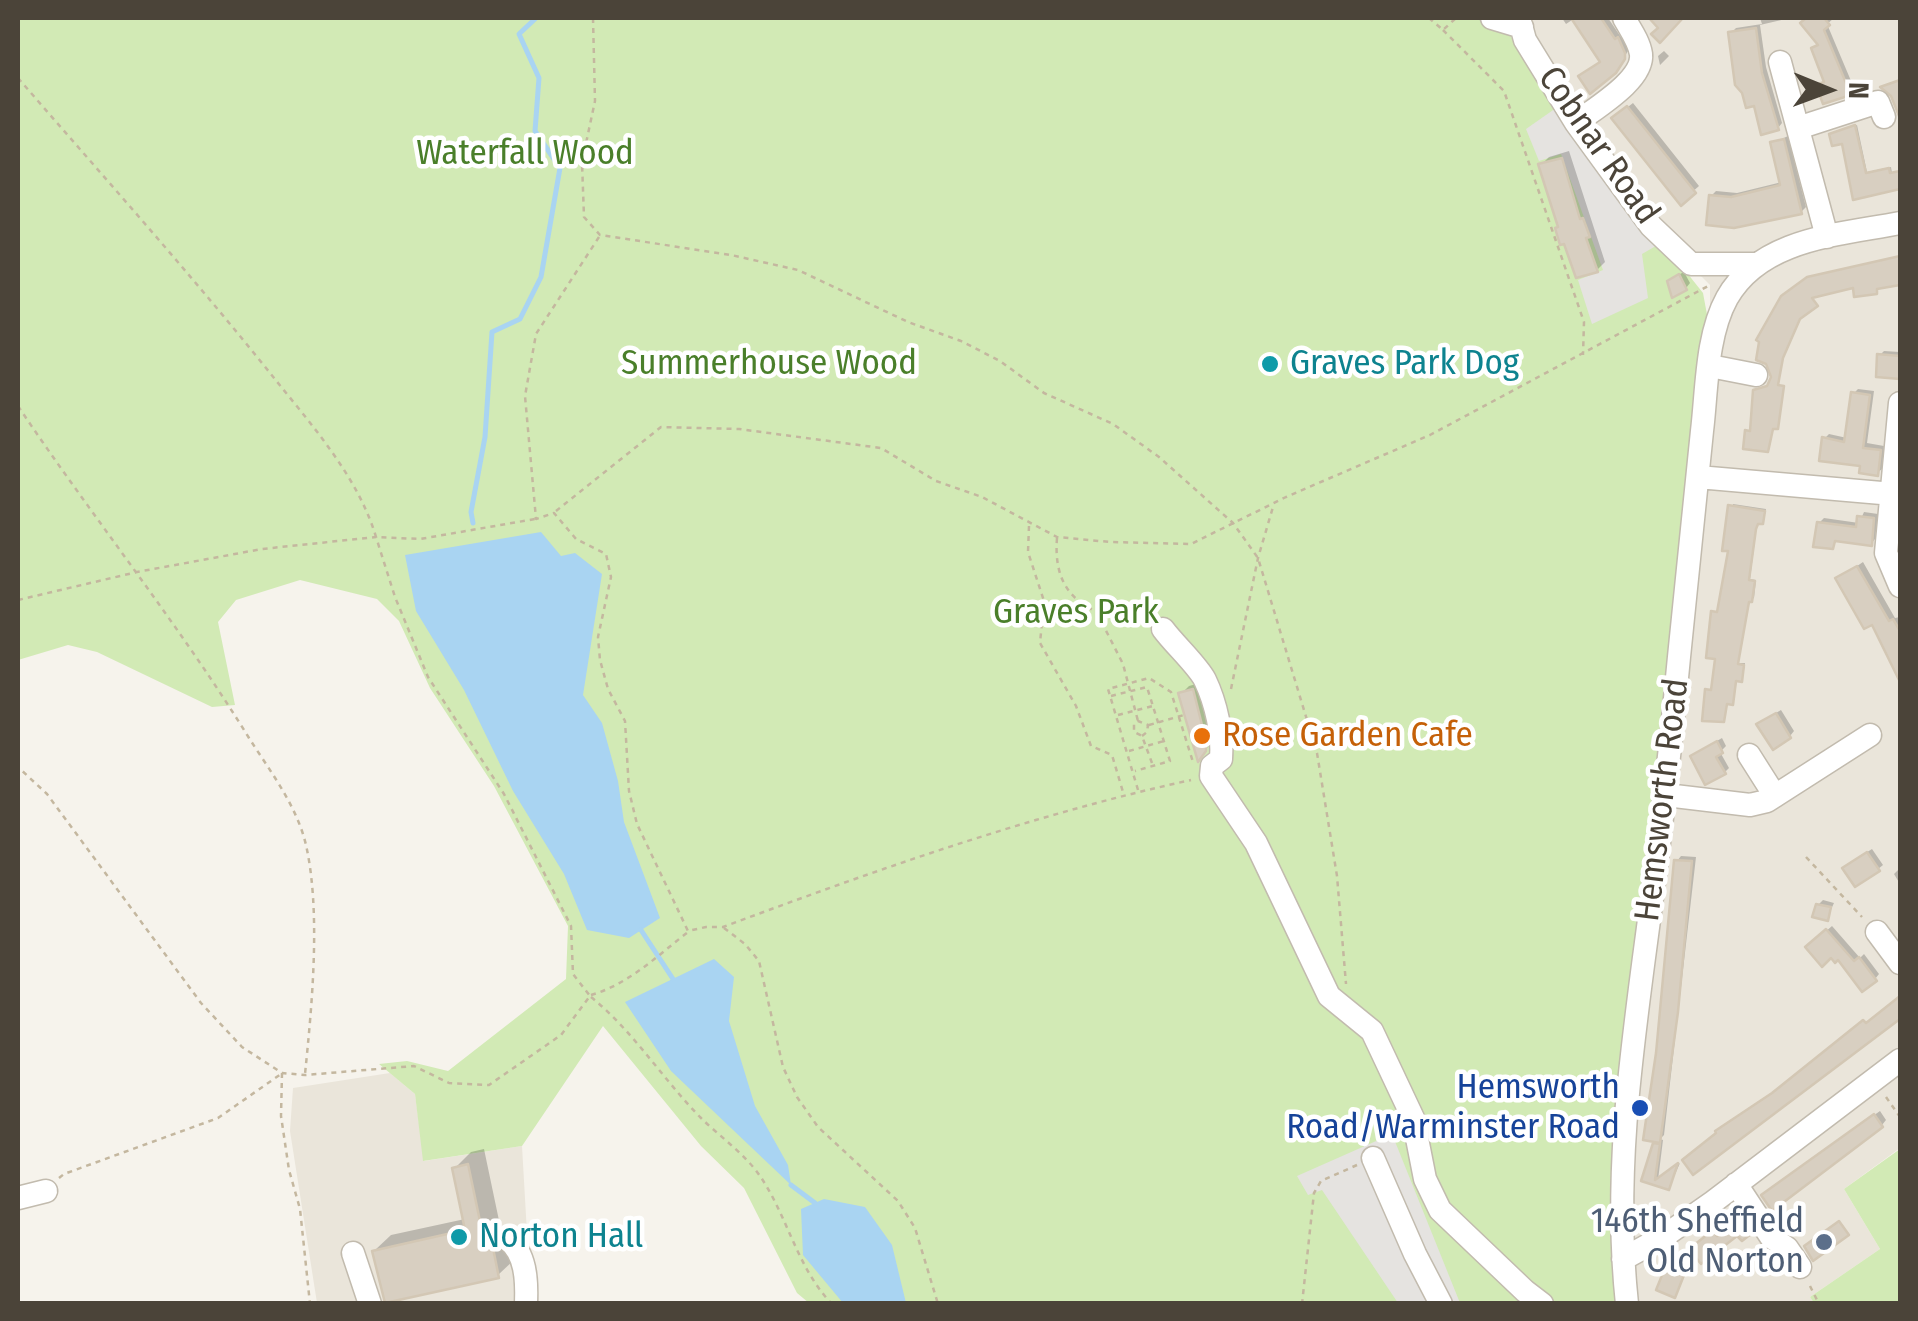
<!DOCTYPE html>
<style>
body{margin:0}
#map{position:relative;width:1918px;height:1321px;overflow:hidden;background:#f6f3ec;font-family:"Fira Sans Condensed",sans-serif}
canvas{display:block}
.frame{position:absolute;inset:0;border:20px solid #4b4439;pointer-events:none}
.north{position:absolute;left:1778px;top:40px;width:100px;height:100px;-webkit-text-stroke:8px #fff;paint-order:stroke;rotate:91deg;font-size:28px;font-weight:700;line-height:40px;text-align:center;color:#4b4439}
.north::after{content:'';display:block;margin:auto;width:35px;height:45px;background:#4b4439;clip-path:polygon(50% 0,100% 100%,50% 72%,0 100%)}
</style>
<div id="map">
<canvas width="1918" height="1321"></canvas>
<div class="frame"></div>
<div class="north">N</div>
</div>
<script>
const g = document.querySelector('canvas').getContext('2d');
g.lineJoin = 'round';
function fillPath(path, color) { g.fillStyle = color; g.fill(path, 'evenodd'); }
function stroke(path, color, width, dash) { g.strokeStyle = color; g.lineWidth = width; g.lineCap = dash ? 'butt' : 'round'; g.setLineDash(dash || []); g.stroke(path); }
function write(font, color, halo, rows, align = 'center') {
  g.font = font + ' "Fira Sans Condensed",sans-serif'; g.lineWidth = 9; g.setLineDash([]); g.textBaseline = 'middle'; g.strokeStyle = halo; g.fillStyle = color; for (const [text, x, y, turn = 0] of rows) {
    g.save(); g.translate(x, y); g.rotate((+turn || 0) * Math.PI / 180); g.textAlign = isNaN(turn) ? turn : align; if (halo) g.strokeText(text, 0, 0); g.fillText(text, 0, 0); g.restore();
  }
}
fillPath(new Path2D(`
 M1519,18H1900V1148L1844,1189L1880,1249L1810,1297L1814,1303H1627L1631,1052L1710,366V285L1651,226Z
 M390,1073L415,1094L424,1161L522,1146L531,1303H317L290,1131L293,1088Z`), '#eae5da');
fillPath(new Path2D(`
 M18,18H1507L1510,35L1556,108L1703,293L1708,320L1610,1191L1617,1303H809L797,1293L744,1188L701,1146L603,1026L522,1146L423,1161L415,1094L379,1064L407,1061L448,1071L566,979L568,926L494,786L430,688L399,621L377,599L300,580L236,600L218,622L235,705L212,707L97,652L68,645L18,660Z
 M1900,1149V1303H1814L1810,1297L1880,1249L1844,1189Z`), '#d2eab5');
fillPath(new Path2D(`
 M1556,108L1661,243L1642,254L1648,298L1592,324L1578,280L1603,270L1561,154L1539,161L1526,129Z
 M1392,1134L1460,1303H1398L1322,1190L1308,1195L1297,1176Z`), '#e5e3e0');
fillPath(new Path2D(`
 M541,532L561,556L575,553L602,574L583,695L602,723L618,781L624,822L660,918L629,938L587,930L564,874L513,791L464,690L416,611L405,555Z
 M714,959L734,977L729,1021L755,1106L788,1165L791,1185L671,1071L625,1002Z
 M824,1199L865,1207L892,1245L906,1303H843L803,1255L801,1209Z`), '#a9d4f2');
fillPath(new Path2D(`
 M1562,18H1608L1629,49L1620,65L1602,61L1575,18L1566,24Z
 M1760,18H1790L1760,25L1766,67L1782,123L1778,128L1731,33L1736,28L1762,24Z
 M1809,18L1833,19L1827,24L1854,88L1850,93L1818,86L1826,80L1814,48L1819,43L1803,24Z
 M1664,51L1669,56L1660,65L1658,56Z
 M1633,103L1699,186L1681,202L1619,114Z
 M1857,125L1867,172L1891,167L1892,173L1900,171V189L1855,197L1844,141L1832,134Z
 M1788,136L1806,207L1801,212L1711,196L1716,191L1737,193L1782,182L1773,143Z
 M1569,151L1605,262L1597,270L1560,226L1541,165L1549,157Z
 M1684,272L1690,283L1686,288L1674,277Z
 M1884,351L1900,352V376L1878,375L1880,355Z
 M1858,389L1874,391L1867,443L1884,446L1882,469L1877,473L1824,439L1829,434L1847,438L1853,394Z
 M1733,504L1766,509L1764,520L1757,525L1750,579L1756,580L1754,598L1750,600L1738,663H1745L1743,677L1737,679L1734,700L1728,702L1723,720L1707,690L1713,689L1718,657L1713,612L1720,611L1731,549Z
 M1864,512L1878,514L1875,539L1871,544L1838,539L1832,547L1819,523L1824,518L1859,523Z
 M1863,562L1895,618L1900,617V678L1873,621L1838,579Z
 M1200,683L1213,741L1199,757L1181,694L1189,686Z
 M1781,710L1794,731L1790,736L1764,720Z
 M1722,738L1726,746L1720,752L1729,768L1725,772L1698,752Z
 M1872,849L1883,865L1878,869L1850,863Z
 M1681,856L1696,857L1664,1135L1660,1139L1663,1140L1658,1180L1680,1163L1669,1188L1644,1180L1659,1140V1054L1677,861Z
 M1900,868V884L1894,874Z
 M1823,900L1834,903L1827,918L1818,905Z
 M1832,926L1860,958L1864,954L1879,974L1875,979L1838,956L1808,947Z
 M1880,1111L1886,1120L1882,1125L1773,1208L1769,1190Z
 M484,1149L501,1230L515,1259L498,1275L374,1251L391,1235L465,1219L454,1169L471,1152Z
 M1745,1214L1754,1227L1743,1238L1738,1232L1697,1245L1718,1228L1723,1234Z
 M1674,1260L1689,1265L1675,1295L1669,1264Z`), '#0003');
stroke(new Path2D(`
 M473,523L471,512L485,437L492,332L520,319L541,277L560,168L535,131L539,78L519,34L536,18
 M641,930L673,979
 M791,1185L815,1203`), '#a9d4f2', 5);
const building = new Path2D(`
 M1571,18H1601L1615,39L1618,37L1625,53V59L1616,73L1590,94L1578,76L1600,62Z
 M1649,18H1683L1660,43L1651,34L1658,28Z
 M1806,18H1824L1830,25L1824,30L1851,95L1823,104L1816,85L1824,82L1811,48L1818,45L1800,23Z
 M1756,28L1762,73L1779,130L1761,135L1754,106L1746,108L1742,93L1735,85L1728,32Z
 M1900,80V115L1899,116L1891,96L1880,87Z
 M1627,106L1696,193L1681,206L1611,118Z
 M1855,125L1866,173L1889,168L1890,173L1900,171V189L1853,200L1842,144L1832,146L1829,134Z
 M1784,139L1802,214L1734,228L1706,225L1709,195L1731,197L1780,185L1770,142Z
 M1562,158L1580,219L1583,218L1590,237L1586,238L1598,272L1576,278L1564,244L1560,245L1555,228L1558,227L1538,164Z
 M1900,256V285L1877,289V294L1854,297L1853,288L1812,298L1818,306L1800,319L1783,358L1778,385L1784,386L1778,429H1773L1768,452L1743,449L1745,430L1750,431L1753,390L1767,386L1771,377L1766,364L1756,360L1759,342L1756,340L1781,296L1807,277Z
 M1679,274L1687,290L1672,298L1667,281Z
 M1877,354L1900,356V379L1876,377Z
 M1851,392L1870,395L1863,448L1881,450L1878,476L1859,473L1860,466L1819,461L1822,437L1844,442Z
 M1728,505L1765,511L1763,524H1758L1756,529L1749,580L1755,581L1752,602H1749L1738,664L1744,665L1742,682L1736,681L1733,705L1727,704L1724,722L1702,721L1705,689L1711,690L1715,659L1706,658L1711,611L1717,612L1728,551H1722Z
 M1857,516L1874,518L1872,546L1835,541L1833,549L1813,547L1817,522L1856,527Z
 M1857,566L1889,621L1893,619L1900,631V682L1872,625L1864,629L1835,578Z
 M1193,689L1206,741V751L1198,762L1178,693Z
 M1776,713L1791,738L1773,750L1756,724Z
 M1717,741L1723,753L1716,757L1726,774L1705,785L1690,756Z
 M1867,852L1880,871L1855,887L1842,868Z
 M1674,860L1692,861L1678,1012L1660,1143L1643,1140L1656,1053Z
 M1816,904L1831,907L1828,921L1812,917Z
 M1826,929L1854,961L1859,957L1877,981L1862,992L1838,960L1835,963L1831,958L1822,967L1805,947Z
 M1900,996V1019L1693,1175L1682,1160L1716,1133L1715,1131L1772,1093L1863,1020L1866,1023Z
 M1874,1114L1883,1127L1772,1211L1761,1195Z
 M1653,1143L1660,1144L1655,1180L1678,1163L1669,1190L1641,1181Z
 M468,1164L485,1245L492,1243L499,1278L385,1303L372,1251L465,1230L452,1168Z
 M1739,1216L1751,1234L1742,1241L1737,1236L1701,1264L1689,1249L1713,1230L1717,1236Z
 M1839,1221L1849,1235L1813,1261L1804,1246Z
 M1667,1263L1686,1270L1675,1298L1656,1290Z`);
fillPath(building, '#d8cfc1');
stroke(building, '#d3c7b4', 2.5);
const minor = new Path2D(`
 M1492,18L1522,27
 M1519,18L1525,40L1576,123L1651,226L1691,264H1754
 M1780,62L1827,237
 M1576,123C1595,108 1644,80 1641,54C1639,41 1630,29 1624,18
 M1798,128L1878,102L1884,117
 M1710,366L1756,375
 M1900,403L1886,553L1900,586
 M1698,477L1893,494
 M1163,629C1174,644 1198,666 1205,680C1216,703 1223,735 1221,759L1212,766L1211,776L1256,843L1329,996L1372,1031L1413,1118L1425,1179L1440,1210L1525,1291L1542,1304
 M1749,755L1775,796
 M1666,795L1750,805L1767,801L1870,735
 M1877,932L1900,963
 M1373,1158L1415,1254L1441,1304
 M1736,1184L1771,1237L1787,1248L1800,1267
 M18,1198L46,1191
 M507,1239C526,1253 527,1280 526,1304
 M353,1253L370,1304
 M1623,1259L1663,1237L1713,1202L1900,1060
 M1627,1304C1613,1174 1632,1048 1649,920C1661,832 1671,745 1679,657C1686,582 1694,507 1702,431C1707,390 1706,336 1727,298C1761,238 1839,235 1900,223`);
stroke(minor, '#c2bbae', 25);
stroke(new Path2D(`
 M593,18L595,101L582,162L584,217L600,235L731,255L798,270L908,322L961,341L1000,361L1044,393L1113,424L1159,457L1233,523L1258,558L1317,753L1337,876L1346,984
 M1429,18L1443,30L1456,18
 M1443,30L1504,91L1584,322L1583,355
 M18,78C102,175 189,272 270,373C309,422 358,476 376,537L420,539L535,519
 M599,237L536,334L525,396L536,519L554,513L576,539L606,554L611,577L598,637L600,660L608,689L625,721L629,791L637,824L688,931L706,927H723C876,870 1031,815 1191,780
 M18,406C93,518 178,623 249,738C270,771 297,806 306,845C321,912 312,1005 305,1074
 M556,511L661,427L739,429L881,448L936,481L982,497L1057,537L1110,542L1191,544L1286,497L1430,435L1710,285
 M1029,526L1028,552L1044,601L1040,643L1076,706L1091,746L1112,755L1123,792
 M1057,538C1052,601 1092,615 1145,625
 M18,600L137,572L262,549L376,537L395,597L428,677L504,794L571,926L573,974L590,996L561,1035L489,1085L449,1083L414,1066L305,1075L282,1073L242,1047L201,1003L47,794L18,767
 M1097,613L1123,664L1138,721
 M1231,689L1258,558L1273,507
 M1111,696L1147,687L1170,761L1135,771
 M1118,715L1153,706
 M1149,725L1184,715
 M1142,736L1147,732L1148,725L1138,721L1134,724V732L1142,736L1152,763
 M1129,751L1164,741
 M1138,790L1108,689L1149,678L1171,692L1193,762
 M1806,857L1862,917
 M724,928L745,944L759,961L783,1067L797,1097L818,1127L898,1201L915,1228L938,1304
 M591,995C629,984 657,956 688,932
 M591,997C633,1031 662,1078 700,1117C719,1136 745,1154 760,1176C788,1217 797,1268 832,1304
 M282,1073L281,1116L289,1170L300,1209L310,1304
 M1886,1097L1900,1117
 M59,1178L64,1174L218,1118L281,1074
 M1810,1286L1819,1304
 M1302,1304L1314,1193L1321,1181L1357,1165`), '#c4b79f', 2.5, [5, 5]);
stroke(minor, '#fff', 22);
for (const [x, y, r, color] of [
 [1270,364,10,"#0f9aa8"],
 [1202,736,10,"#e8710a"],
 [1640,1108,10,"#1a4fb4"],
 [459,1237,10,"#0f9aa8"],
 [1824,1242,10,"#5c6f8a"]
]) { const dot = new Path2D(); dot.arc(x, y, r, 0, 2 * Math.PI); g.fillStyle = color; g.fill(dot); stroke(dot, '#fff', 4); }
write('35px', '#4b4439', '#fff', [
 ["Cobnar Road",1598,146,55],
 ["Hemsworth Road",1663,800,-83]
]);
write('35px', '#4a7f2a', '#fff', [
 ["Waterfall Wood",525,154],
 ["Summerhouse Wood",769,364],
 ["Graves Park",1076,613]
]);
write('35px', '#0d838f', '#fff', [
 ["Graves Park Dog",1290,364],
 ["Norton Hall",479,1237]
], 'left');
write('35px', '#c56008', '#fff', [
 ["Rose Garden Cafe",1222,736]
], 'left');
write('35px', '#164399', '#fff', [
 ["Hemsworth",1620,1088],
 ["Road/Warminster Road",1620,1128]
], 'right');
write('35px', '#4e5e75', '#fff', [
 ["146th Sheffield",1804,1222],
 ["Old Norton",1804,1262]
], 'right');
</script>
